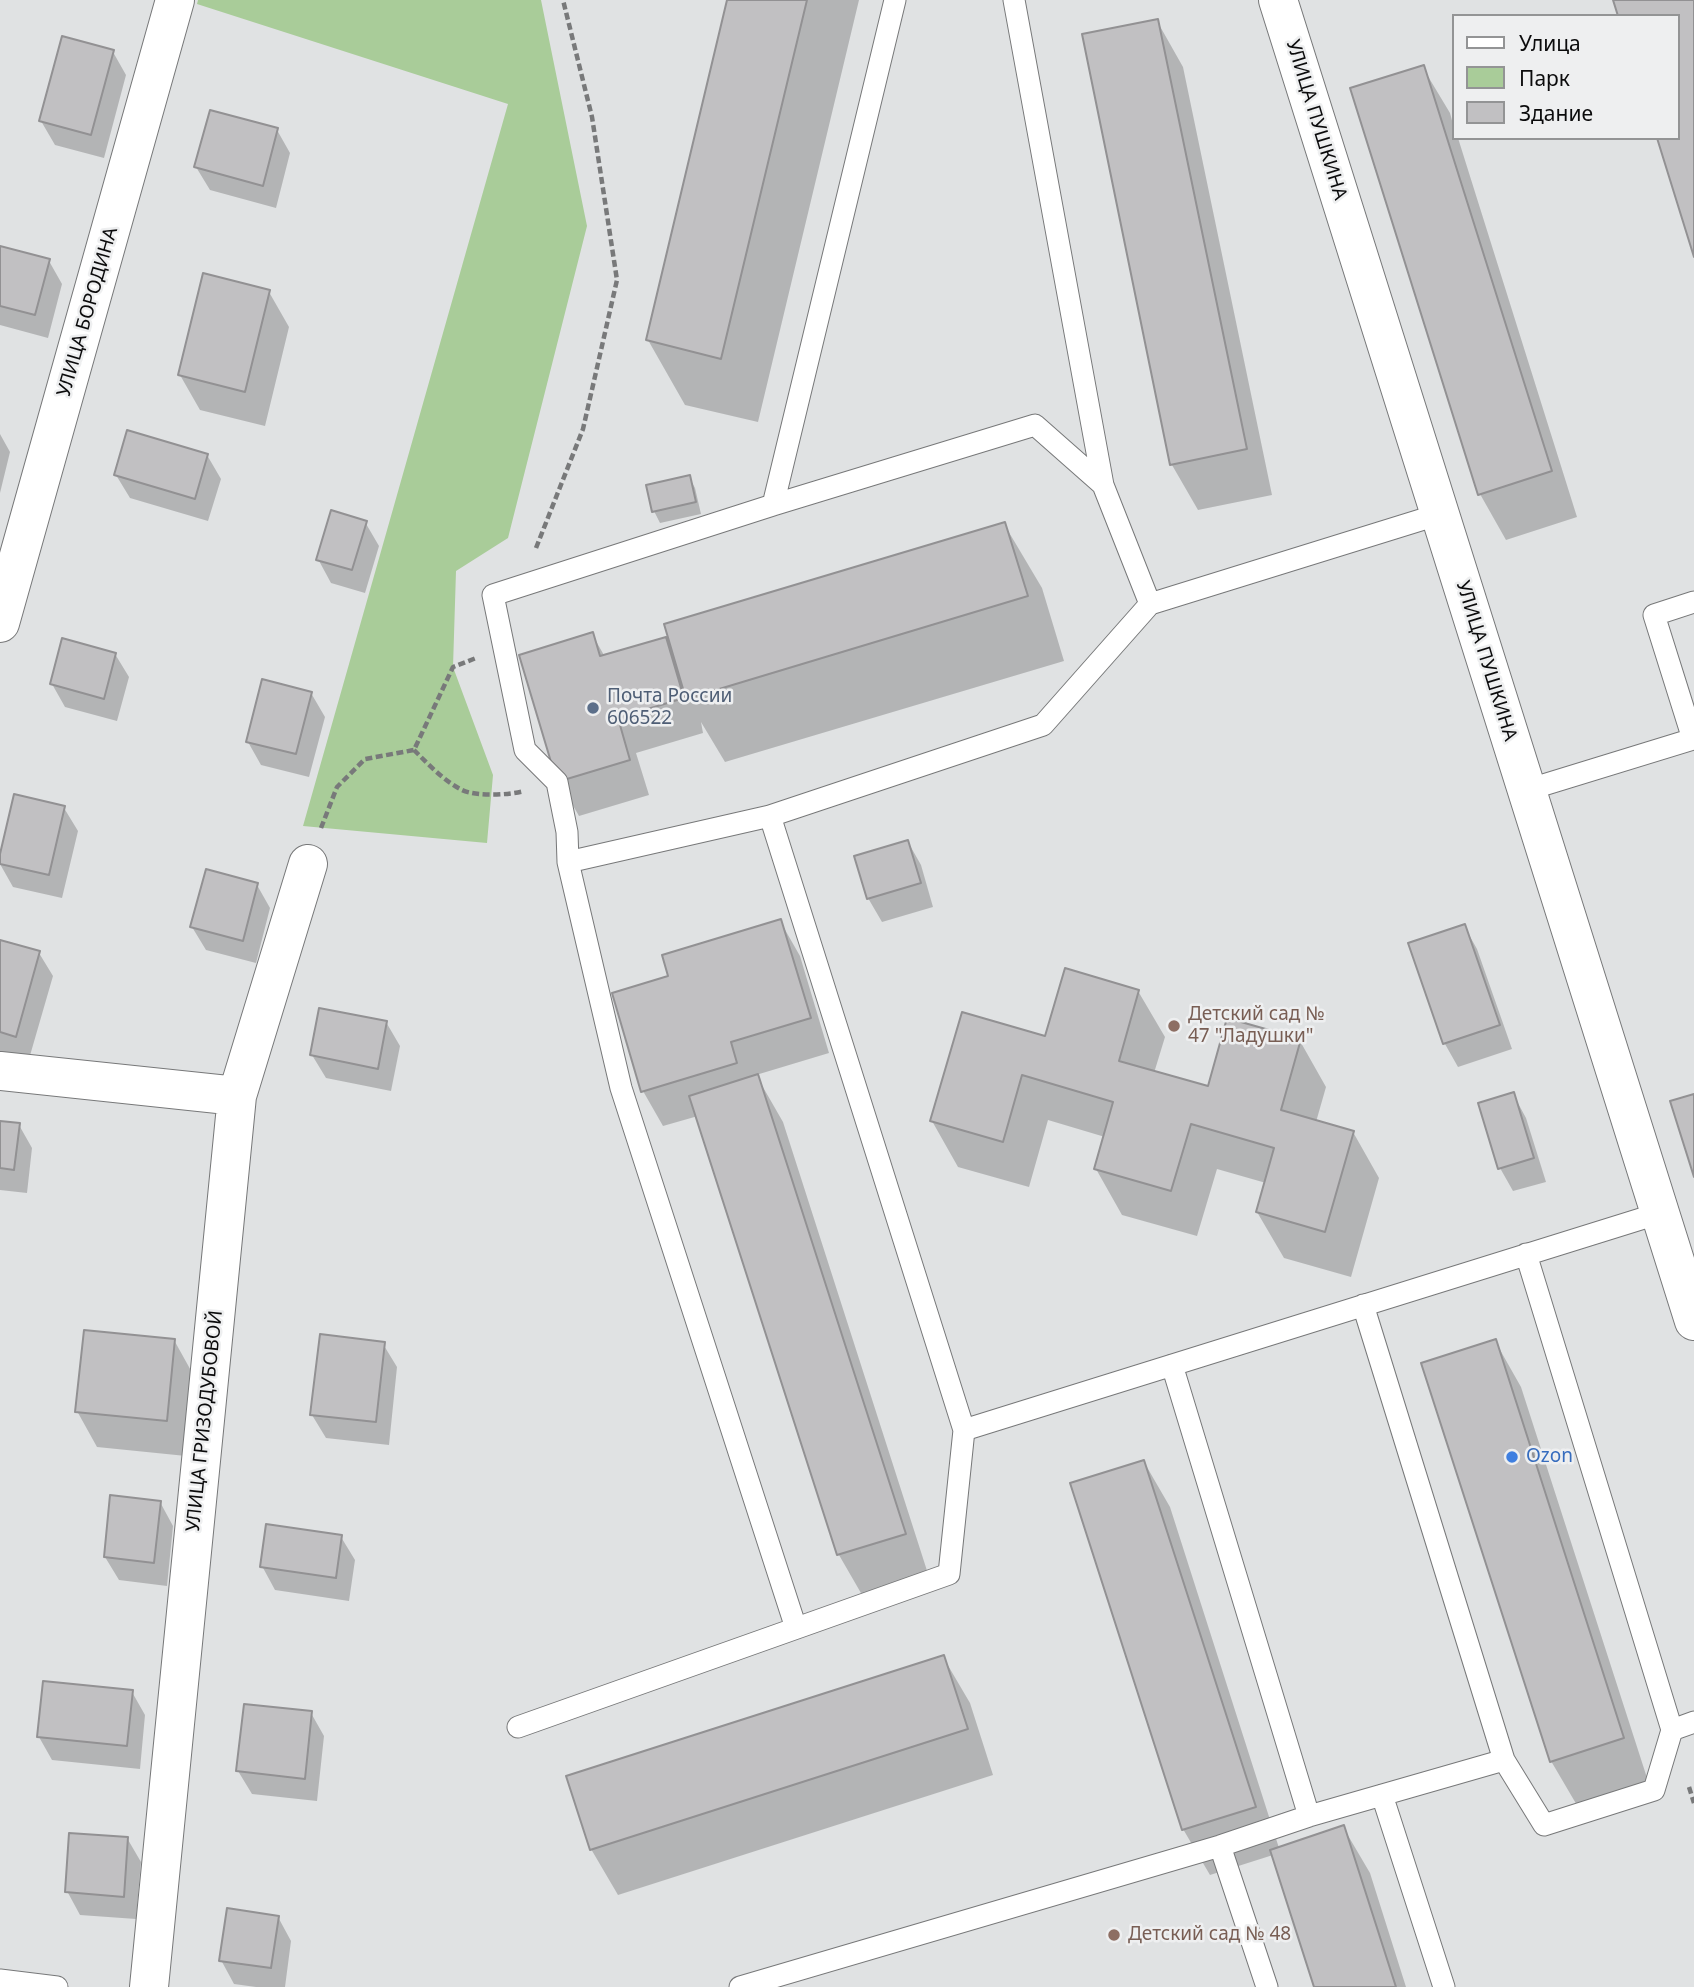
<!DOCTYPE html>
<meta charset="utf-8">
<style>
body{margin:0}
#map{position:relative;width:1694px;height:1987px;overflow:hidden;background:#e0e2e3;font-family:"Noto Sans",sans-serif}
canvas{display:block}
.legend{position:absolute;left:1452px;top:14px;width:228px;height:126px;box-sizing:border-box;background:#eeeff0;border:2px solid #939495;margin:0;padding:9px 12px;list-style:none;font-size:21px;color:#0b0b0c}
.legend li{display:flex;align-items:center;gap:14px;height:35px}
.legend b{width:35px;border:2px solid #939495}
</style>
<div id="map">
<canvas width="1694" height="1987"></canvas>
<ul class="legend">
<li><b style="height:9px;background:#fff"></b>Улица</li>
<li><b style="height:19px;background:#a9cc99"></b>Парк</li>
<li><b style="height:19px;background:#c1c0c2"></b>Здание</li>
</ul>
</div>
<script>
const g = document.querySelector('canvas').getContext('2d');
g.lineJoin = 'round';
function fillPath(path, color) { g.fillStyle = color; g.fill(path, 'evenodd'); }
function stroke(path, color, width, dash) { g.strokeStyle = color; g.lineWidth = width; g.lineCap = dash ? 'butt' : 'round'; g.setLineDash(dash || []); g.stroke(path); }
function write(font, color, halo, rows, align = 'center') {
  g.font = font + ' "Noto Sans",sans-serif'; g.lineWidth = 5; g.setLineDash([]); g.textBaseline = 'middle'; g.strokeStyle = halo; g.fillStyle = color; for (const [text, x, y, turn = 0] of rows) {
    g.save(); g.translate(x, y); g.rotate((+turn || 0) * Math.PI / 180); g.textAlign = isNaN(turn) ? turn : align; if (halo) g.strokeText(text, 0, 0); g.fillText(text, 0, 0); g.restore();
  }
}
fillPath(new Path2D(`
 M198,0H541L587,226L508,538L456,571L453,667L493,775L487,843L303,826L508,104L197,4Z`), '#a9cc99');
fillPath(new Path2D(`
 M729,0H859L758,422L685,405L648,340Z
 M1157,21L1183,67L1272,495L1198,510L1172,465Z
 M113,52L126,75L104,158L55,145L41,121Z
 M1423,68L1450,113L1454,128V138H1458L1577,517L1506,540L1480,494Z
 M277,130L290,153L276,208L210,190L196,167Z
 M0,248L49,261L62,284L48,338L0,325Z
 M269,292L289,327L265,426L200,410L180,375Z
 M0,434L10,452L0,493Z
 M207,455L221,479L208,521L130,498L116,475Z
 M689,477L695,488L701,514L660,523L654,511Z
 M365,522L379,546L365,593L331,583L318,559Z
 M1004,524L1042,588L1064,661L725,762L701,722L703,733L636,753L649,795L579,816L559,781L592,634L605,657L666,639L671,649Z
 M115,654L129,677L117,721L65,707L52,684Z
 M311,693L325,717L309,777L261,765L248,742Z
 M64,808L78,831L62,898L13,887L0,864Z
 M908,842L921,865L933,907L882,922L868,898Z
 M257,885L270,908L256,963L206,950L192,927Z
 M780,921L800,956L829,1053L756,1075L783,1122L930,1580L865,1600L839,1555L698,1116L663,1126L643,1091L670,978Z
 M1464,926L1477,949L1512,1049L1458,1067L1445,1044L1410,944Z
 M0,941L39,953L53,976L29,1059L0,1051Z
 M1138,991L1165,1037L1154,1073L1209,1088L1300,1041L1326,1087L1316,1122L1353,1132L1379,1178L1351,1277L1284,1258L1257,1212L1266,1183L1217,1169L1197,1236L1122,1215L1096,1169L1105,1137L1048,1120L1029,1187L958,1167L932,1121L1046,1038Z
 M386,1022L400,1046L391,1091L326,1078L312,1055Z
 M1513,1094L1526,1118L1546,1182L1513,1191L1500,1168Z
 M0,1123L19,1125L32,1148L27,1193L0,1190Z
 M174,1340L194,1376L186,1456L97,1447L77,1411Z
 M1495,1341L1521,1387L1649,1784L1578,1807L1551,1761Z
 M383,1344L397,1367L389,1445L326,1438L312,1415Z
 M1144,1462L1170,1507L1279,1848L1343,1827L1370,1873L1406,1987H1316L1273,1855L1210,1875L1183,1829Z
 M160,1502L173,1526L167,1586L119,1580L105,1557Z
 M341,1537L355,1560L349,1601L275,1590L262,1566Z
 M943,1657L970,1703L993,1775L618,1895L591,1849Z
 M132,1692L145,1715L140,1769L52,1760L39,1737Z
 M311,1713L324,1736L317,1801L252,1794L238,1771Z
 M127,1838L141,1862L136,1919L80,1915L67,1891Z
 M278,1917L291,1941L285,1987H256L234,1984L221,1960Z`), '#0003');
const building = new Path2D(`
 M727,0H807L721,359L646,340Z
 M1613,0H1694V257L1657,138H1678V16H1618Z
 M1158,19L1247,449L1170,465L1082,34Z
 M62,36L114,50L91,135L39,121Z
 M1424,65L1552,471L1478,495L1350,88Z
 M210,110L278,128L263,186L194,167Z
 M0,246L50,259L35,315L0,306Z
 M203,273L270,290L245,392L178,375Z
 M127,430L208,454L195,499L114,475Z
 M690,475L696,502L652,512L646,485Z
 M331,510L367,521L352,570L316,560Z
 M1005,522L1028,596L686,699L664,624Z
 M593,632L600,656L666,637L684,698L618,718L630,760L557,782L519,655Z
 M62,638L116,653L104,699L50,684Z
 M262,679L312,692L296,754L246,742Z
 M14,794L65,806L49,875L0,864V854Z
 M908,840L921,883L867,899L854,856Z
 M206,869L258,883L243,941L190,927Z
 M781,919L811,1018L731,1042L737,1063L641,1092L612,993L668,976L662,955Z
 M1465,924L1500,1025L1443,1044L1408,943Z
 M0,940L40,951L16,1037L0,1032Z
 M1065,968L1139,990L1119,1061L1208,1086L1227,1018L1301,1039L1281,1110L1354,1131L1325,1232L1256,1212L1274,1148L1191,1124L1171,1191L1094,1169L1113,1102L1022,1075L1003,1142L930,1121L962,1012L1045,1036Z
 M319,1008L387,1021L378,1069L310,1055Z
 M758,1074L906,1534L837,1555L689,1096Z
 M1514,1092L1534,1158L1498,1169L1478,1103Z
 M1694,1094V1177L1670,1101Z
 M0,1121L20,1123L14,1170L0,1168Z
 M84,1330L175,1339L167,1421L75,1412Z
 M320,1334L385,1342L376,1422L310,1415Z
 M1496,1339L1624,1738L1550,1762L1421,1363Z
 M1144,1460L1256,1807L1182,1830L1070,1483Z
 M110,1495L161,1501L154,1563L104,1557Z
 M266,1524L342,1535L336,1578L260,1567Z
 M944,1655L968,1729L590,1850L566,1776Z
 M43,1681L133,1690L127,1746L37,1737Z
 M244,1704L312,1711L305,1779L236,1771Z
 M1344,1825L1396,1987H1314L1270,1850Z
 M69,1833L128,1837L124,1897L65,1892Z
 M227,1908L279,1916L271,1968L219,1961Z`);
fillPath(building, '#c1c0c2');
stroke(building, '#929193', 2);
const lane = new Path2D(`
 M1014,0L1103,485
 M773,505L1035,425L1103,485L1150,604
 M1527,790L1693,739L1654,615L1694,602
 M770,816L964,1430L1660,1213
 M568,862L770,816L1043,725L1150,604L1440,514
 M1526,1254L1672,1730L1694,1722
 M1363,1305L1504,1760
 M1172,1365L1309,1816
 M796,1628L621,1088L568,862L567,832L557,782L525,750L493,595L773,505L895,0
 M518,1727L949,1574L964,1430
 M1382,1795L1444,1987
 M1220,1846L1267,1987
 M0,1980L57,1987
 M740,1987L1220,1846L1309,1816L1504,1760L1544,1825L1654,1790L1672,1730`);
const street = new Path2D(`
 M1278,0L1694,1321
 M0,623L175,0
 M0,1071L237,1096
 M149,1987L237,1096L308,864`);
stroke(lane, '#777879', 23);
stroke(street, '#777879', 40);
stroke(new Path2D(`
 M536,548L583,429L617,280L592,117L563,0
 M414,750C428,764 444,781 462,790C477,797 509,795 524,791
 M321,828L337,787L365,759L414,750L453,667L476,658
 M1689,1787L1694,1803`), '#78797a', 4.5, [7, 3.5]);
stroke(lane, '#fff', 21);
stroke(street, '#fff', 38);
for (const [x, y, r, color] of [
 [593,708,7,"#5c6f8a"],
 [1174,1026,7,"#8d6e63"],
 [1512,1457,7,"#3f7fe0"],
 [1114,1935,7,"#8d6e63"]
]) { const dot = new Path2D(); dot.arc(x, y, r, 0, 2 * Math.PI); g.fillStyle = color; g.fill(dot); stroke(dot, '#eeeff0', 2.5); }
write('19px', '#0b0b0c', '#eeeff0', [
 ["УЛИЦА ПУШКИНА",1316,120,73],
 ["УЛИЦА БОРОДИНА",88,312,-74],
 ["УЛИЦА ПУШКИНА",1486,661,73],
 ["УЛИЦА ГРИЗОДУБОВОЙ",205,1421,-84]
]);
write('19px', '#4e5e75', '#eeeff0', [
 ["Почта России",607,697],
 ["606522",607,719]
], 'left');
write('19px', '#785e54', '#eeeff0', [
 ["Детский сад №",1188,1015],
 ["47 \"Ладушки\"",1188,1037],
 ["Детский сад № 48",1128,1935]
], 'left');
write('19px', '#366cbe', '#eeeff0', [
 ["Ozon",1526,1457]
], 'left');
</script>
